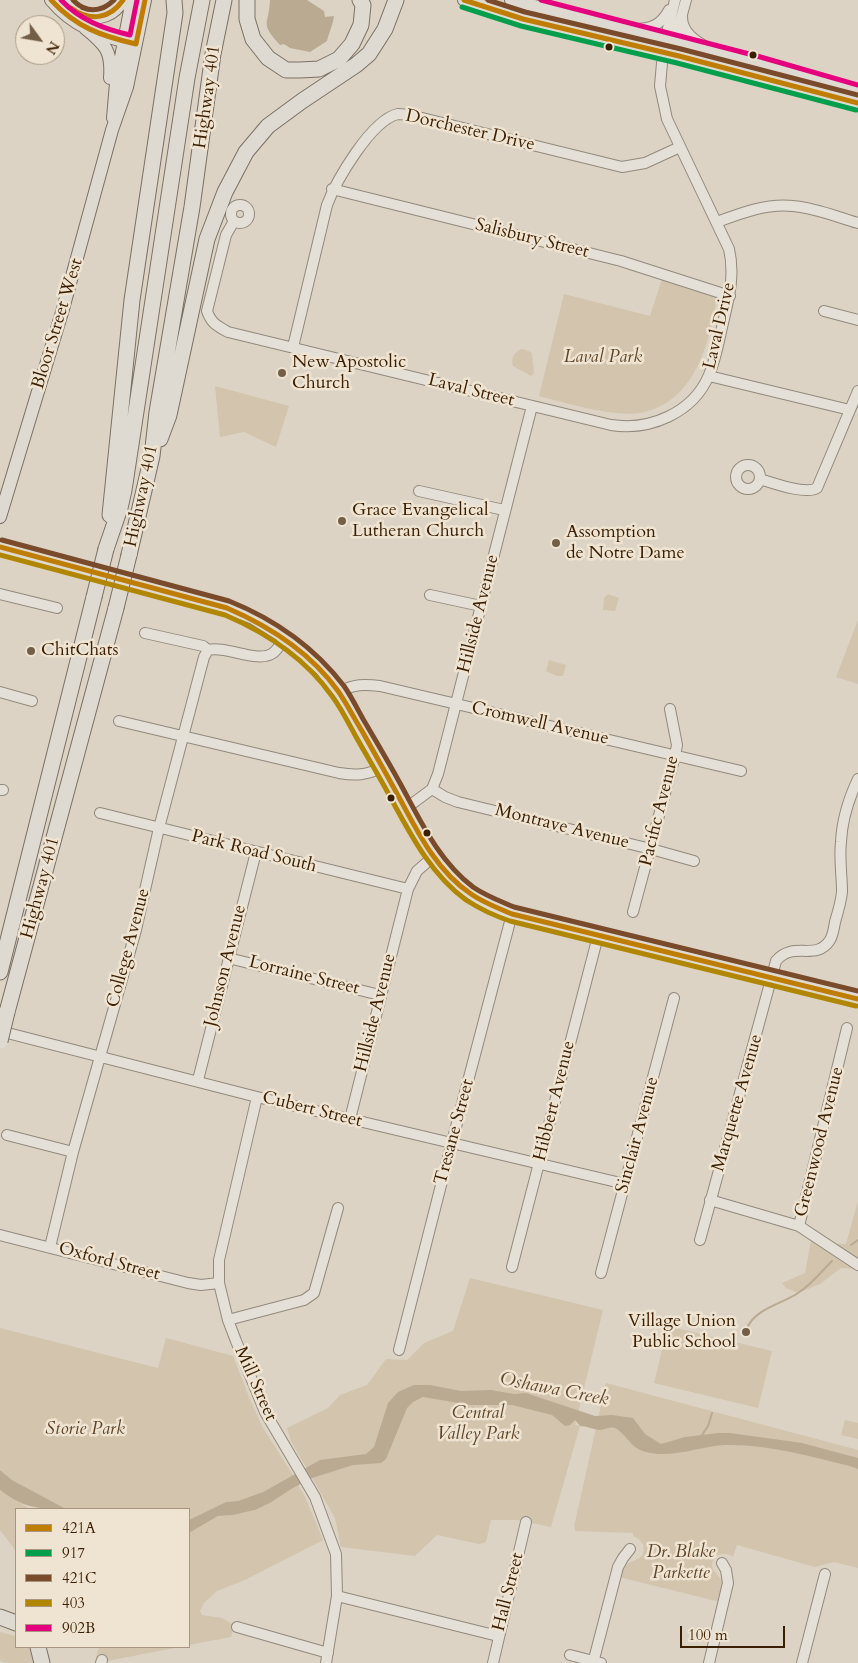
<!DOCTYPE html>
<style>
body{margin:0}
#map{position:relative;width:858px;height:1663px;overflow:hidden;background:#dcd3c4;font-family:Cardo,serif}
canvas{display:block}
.legend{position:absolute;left:15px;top:1508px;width:175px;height:140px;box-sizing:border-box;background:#efe4d2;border:1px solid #a7957f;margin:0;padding:6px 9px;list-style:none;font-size:15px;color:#3b1f03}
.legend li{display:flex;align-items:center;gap:10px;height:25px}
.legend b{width:25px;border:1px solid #a7957f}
.north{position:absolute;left:15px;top:15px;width:50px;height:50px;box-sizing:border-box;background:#efe4d2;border:1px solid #a7957f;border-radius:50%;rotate:122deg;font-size:14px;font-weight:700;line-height:20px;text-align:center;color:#3b1f03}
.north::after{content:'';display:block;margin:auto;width:18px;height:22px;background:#735e47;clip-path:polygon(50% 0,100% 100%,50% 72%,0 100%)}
.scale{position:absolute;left:680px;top:1626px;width:105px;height:22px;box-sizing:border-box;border:2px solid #3b1f03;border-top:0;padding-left:6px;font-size:15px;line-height:18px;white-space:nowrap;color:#3b1f03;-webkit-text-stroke:4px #efe4d2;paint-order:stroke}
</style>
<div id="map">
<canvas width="858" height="1663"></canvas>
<ul class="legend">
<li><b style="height:6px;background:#bf7e01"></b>421A</li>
<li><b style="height:6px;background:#039f4d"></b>917</li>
<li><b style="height:6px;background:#7a4b2a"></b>421C</li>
<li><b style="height:6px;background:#b18701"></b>403</li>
<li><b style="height:6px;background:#e5007d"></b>902B</li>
</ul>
<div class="north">N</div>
<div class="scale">100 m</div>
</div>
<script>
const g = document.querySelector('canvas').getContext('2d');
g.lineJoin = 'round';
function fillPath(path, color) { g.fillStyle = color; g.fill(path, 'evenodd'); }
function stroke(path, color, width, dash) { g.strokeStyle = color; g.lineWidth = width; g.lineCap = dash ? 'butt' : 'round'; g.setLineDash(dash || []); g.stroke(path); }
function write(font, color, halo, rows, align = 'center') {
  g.font = font + ' Cardo,serif'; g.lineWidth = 5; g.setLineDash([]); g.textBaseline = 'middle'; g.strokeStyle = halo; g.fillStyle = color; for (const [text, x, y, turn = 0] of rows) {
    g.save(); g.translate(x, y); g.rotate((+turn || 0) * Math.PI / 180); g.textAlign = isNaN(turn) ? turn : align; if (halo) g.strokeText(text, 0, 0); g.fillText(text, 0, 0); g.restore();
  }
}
fillPath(new Path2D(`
 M662,279L717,297C709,344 695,403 640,413C613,417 565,403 539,396L564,294L650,316Z
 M521,349L526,350L532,353L534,373L531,376L513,366C511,357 513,354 521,349Z
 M215,386L289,406L276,447L244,432L220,437Z
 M608,594L619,598L615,611L603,610L604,598Z
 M858,620V684L836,677Z
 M549,660L566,665L563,676H557L546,671Z
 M858,1201V1269L841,1268L820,1284L798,1293L786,1288L782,1283L805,1273L812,1235L821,1243L846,1244Z
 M470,1278L603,1310L575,1425L580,1426L551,1527L517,1520H491L486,1542L479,1544L437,1535L415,1556L341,1547L335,1518L291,1441L287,1428L328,1408L340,1395L367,1385L386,1359L407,1360L424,1343L453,1331Z
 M668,1326L772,1351L758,1408L654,1383Z
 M0,1328L158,1368L166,1338L233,1356L251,1402L263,1428L293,1475L263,1492L238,1501L226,1502L189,1520V1509H66L12,1480L0,1470Z
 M606,1383L858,1450V1568L834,1562L815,1567L737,1545L733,1557C725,1551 713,1553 712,1565C712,1572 720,1575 722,1582C724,1587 721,1596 720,1602L619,1577C623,1561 631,1564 642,1556C646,1546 643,1540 633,1536V1533L575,1531V1527H574Z
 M845,1420L858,1423V1439L841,1435Z
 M298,1485L305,1497L323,1540L245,1580L217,1591L204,1603L200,1611L202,1615L222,1618L234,1625L231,1637L189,1645V1533L218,1516L233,1515L255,1510L270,1503Z
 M0,1490L30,1509H16V1551L0,1530Z
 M0,1632L16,1636V1647H29L34,1663H6L0,1661Z
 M99,1647H180L107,1661L96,1657Z`), '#d2c4ad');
fillPath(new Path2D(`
 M270,0H307L324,11L325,17L334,16C333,25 329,32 327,41L310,52L290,48L284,44L280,45C259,22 269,26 270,0Z
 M414,1385H430L461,1391L491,1390L514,1394L526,1393L595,1416L612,1415L633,1418L645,1434L661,1444L685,1437L718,1433H730L802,1443L858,1458V1469L850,1466C809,1456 768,1444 726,1445C700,1446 672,1459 646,1452C632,1449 628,1437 617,1429C610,1425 605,1430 599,1430C592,1429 587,1426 580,1426L575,1420L570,1425L565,1426L552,1415L512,1405H470L423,1397L413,1402L407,1408L386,1459L381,1463L353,1465L312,1478L293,1488L270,1503L255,1510L233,1515L218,1516L189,1533V1520L226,1502L238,1501L263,1492L320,1460L366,1454L374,1447L388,1403L398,1392Z
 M0,1470L12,1480L66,1509C37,1509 24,1508 0,1490Z`), '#baaa92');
stroke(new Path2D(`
 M851,1245L858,1240
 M747,1328C756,1308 782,1304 798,1293C811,1285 821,1272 832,1261
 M702,1435L708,1426L712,1413`), '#baaa92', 2);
const minor = new Path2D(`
 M682,17C682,33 696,41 708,48
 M634,29C651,29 661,25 669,10
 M664,45L675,0
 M673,47L686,0
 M332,189L621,261L730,296
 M231 214a9 9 0 1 1 18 0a9 9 0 1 1-18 0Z
 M234,221L226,235L207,311C211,323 217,326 228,332L611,425C650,431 693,413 709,375C716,359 719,340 723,323C729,298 735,275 729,249L667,119L660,86L662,63
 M717,222C741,213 767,203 793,206C816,208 837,217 858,223
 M824,311L858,320
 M293,347L327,205C336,181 371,120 398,114C402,114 407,115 410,115L622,167L645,163L680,147
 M709,376L850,410
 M736 477a12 12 0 1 1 24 0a12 12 0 1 1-24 0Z
 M760,479C773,483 806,495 817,488L858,391
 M419,491L504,510
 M0,594L57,608
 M430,595L481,606
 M145,633L203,646L208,650C226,645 258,664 273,653C278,649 282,642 285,638
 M0,692L32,701
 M339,692C354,684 364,684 380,686L741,771
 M119,721L339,773C357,776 365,775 382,768
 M432,789L445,797L458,802L651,849L694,861
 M0,790H3
 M405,809L432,789L438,774L532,406
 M100,813L408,889
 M633,912L675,756L677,745L670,709
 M228,958L380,995
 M0,1031L257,1097L625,1184
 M198,1080L256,852
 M257,1097L219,1260V1283L228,1320L236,1341L265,1412L315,1497L336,1554L337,1596L326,1663
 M350,1119L408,889L417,871L433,857
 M7,1135L73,1152
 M710,1200L799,1226L858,1265
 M799,1226L847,1028
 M0,1235L188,1283L201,1285L219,1283
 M700,1240L776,961C793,940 816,962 830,940C833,935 834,928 835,922C838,912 841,902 842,892C842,875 839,858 841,842C842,820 849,798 858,779
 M50,1247L73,1152L136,930L159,828L204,657L208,650
 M512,1267L598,936
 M601,1273L674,998
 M228,1320L304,1300L314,1293L338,1208
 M399,1350L452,1142L512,914
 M337,1596L498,1636
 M237,1627L328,1653
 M570,1655L601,1663
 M101,1663L102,1660
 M493,1663L526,1522
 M593,1663L618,1567L623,1558L630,1549
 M709,1663L728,1583L726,1570L722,1563
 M802,1663L825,1574`);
const major = new Path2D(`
 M51,0C73,26 98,35 131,43
 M63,0L77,14L90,22
 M464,0L523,19L679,56L858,103
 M511,0L755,63L858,93
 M83,16C99,20 114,16 123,0
 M85,28C106,45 112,51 110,78
 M113,118L116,83L132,0
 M0,517L63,309L112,130L127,87L145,0
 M0,547L227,608L253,618L285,638L322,670L339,692L433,857C453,882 476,900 505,912L685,957
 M797,984L858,999`);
const highway = new Path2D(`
 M247,0V19L253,39L268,58L286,70H300L319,69L339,59L352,44L361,25L363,5L360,0
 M160,439L169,415L207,239L225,192L246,152L268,126L302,101L356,65L369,54L385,29L396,0
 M110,515L132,300L175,13L174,0
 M106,549L120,508L124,490L187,78L202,0
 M129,555L152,456L157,412L192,207L213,54L224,0
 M0,972L94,597
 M7,1012L116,608
 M0,1617L16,1623
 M38,1647L42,1663`);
stroke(minor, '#92897c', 12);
stroke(major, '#7a7064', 14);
stroke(highway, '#7a7064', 17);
stroke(minor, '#e4e0d8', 10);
stroke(major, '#dfdad1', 12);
stroke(highway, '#dfdad1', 15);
const majorBridge = new Path2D(`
 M685,957L797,984`);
const highwayBridge = new Path2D(`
 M94,597L106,549
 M116,608L129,555
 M0,1041L7,1012`);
stroke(majorBridge, '#7a7064', 14, []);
stroke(highwayBridge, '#7a7064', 17, []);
stroke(majorBridge, '#dfdad1', 12);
stroke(highwayBridge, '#dfdad1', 15);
stroke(new Path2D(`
 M51,0C76,27 101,36 136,44L145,0
 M464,0L523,19L679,56L858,103
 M71,8C90,22 110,19 123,0
 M0,547L227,608C271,627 310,652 338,691C347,704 354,718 362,731C375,754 388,777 401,801C419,835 438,872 471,894C484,903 498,908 512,914L858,999`), '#bf7e01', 5);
stroke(new Path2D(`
 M462,7L521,26L677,63L856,110`), '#039f4d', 5);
stroke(new Path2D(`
 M73,0C85,13 101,13 114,0
 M488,0L525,12L681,49L858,95
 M2,540L229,601C274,619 314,647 344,686C351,696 357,708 363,719C376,741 389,763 401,785C421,822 439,861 473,887C486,896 500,901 514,907L858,991`), '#7a4b2a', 5);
stroke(new Path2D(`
 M0,555L225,615C267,633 305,658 332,696C341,708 348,722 355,735C368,758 382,781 394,804C413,839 433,876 466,900C480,909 495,916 510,921L856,1006`), '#b18701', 5);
stroke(new Path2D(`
 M61,0C80,20 104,29 130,35L137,0
 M541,0L757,56L858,85`), '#e5007d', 5);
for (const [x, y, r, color] of [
 [609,47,4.5,"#3b1f03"],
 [753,55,4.5,"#3b1f03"],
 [282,373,5,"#735e47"],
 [342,521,5,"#735e47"],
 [556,543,5,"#735e47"],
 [31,651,5,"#735e47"],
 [391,798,4.5,"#3b1f03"],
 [427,833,4.5,"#3b1f03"],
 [746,1332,5,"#735e47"]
]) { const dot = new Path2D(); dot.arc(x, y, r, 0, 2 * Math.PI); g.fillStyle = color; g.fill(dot); stroke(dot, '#efe4d2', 2); }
write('18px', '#3b1f03', '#efe4d2', [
 ["Highway 401",208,97,-82],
 ["Dorchester Drive",470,131,13],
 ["Salisbury Street",532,239,14],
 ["Bloor Street West",58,324,-73],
 ["Laval Drive",720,326,-77],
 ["Laval Street",471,391,14],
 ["Highway 401",142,496,-78],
 ["Hillside Avenue",479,614,-76],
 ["Cromwell Avenue",540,724,13],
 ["Pacific Avenue",660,811,-76],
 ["Montrave Avenue",562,827,14],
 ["Park Road South",254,852,14],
 ["Highway 401",41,888,-75],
 ["College Avenue",129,948,-75],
 ["Johnson Avenue",226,966,-76],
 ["Lorraine Street",304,976,14],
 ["Hillside Avenue",376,1013,-76],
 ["Hibbert Avenue",555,1101,-76],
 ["Marquette Avenue",738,1103,-74],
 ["Cubert Street",312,1110,14],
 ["Tresane Street",455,1132,-75],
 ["Sinclair Avenue",638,1135,-75],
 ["Greenwood Avenue",820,1142,-76],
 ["Oxford Street",109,1262,15],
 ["Mill Street",255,1384,66],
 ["Hall Street",509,1592,-76]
]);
write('italic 18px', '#5e4529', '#efe4d2', [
 ["Laval Park",603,358],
 ["Central",478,1414],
 ["Valley Park",478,1435],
 ["Storie Park",85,1430],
 ["Dr. Blake",681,1553],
 ["Parkette",681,1574]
]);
write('18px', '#3b1f03', '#efe4d2', [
 ["New Apostolic",292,363],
 ["Church",292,384],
 ["Grace Evangelical",352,511],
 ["Lutheran Church",352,532],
 ["Assomption",566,533],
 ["de Notre Dame",566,554],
 ["ChitChats",41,651],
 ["Village Union",736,1322,"right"],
 ["Public School",736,1343,"right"]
], 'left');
write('italic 19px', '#63492d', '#efe4d2', [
 ["Oshawa Creek",554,1390,11]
]);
</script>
